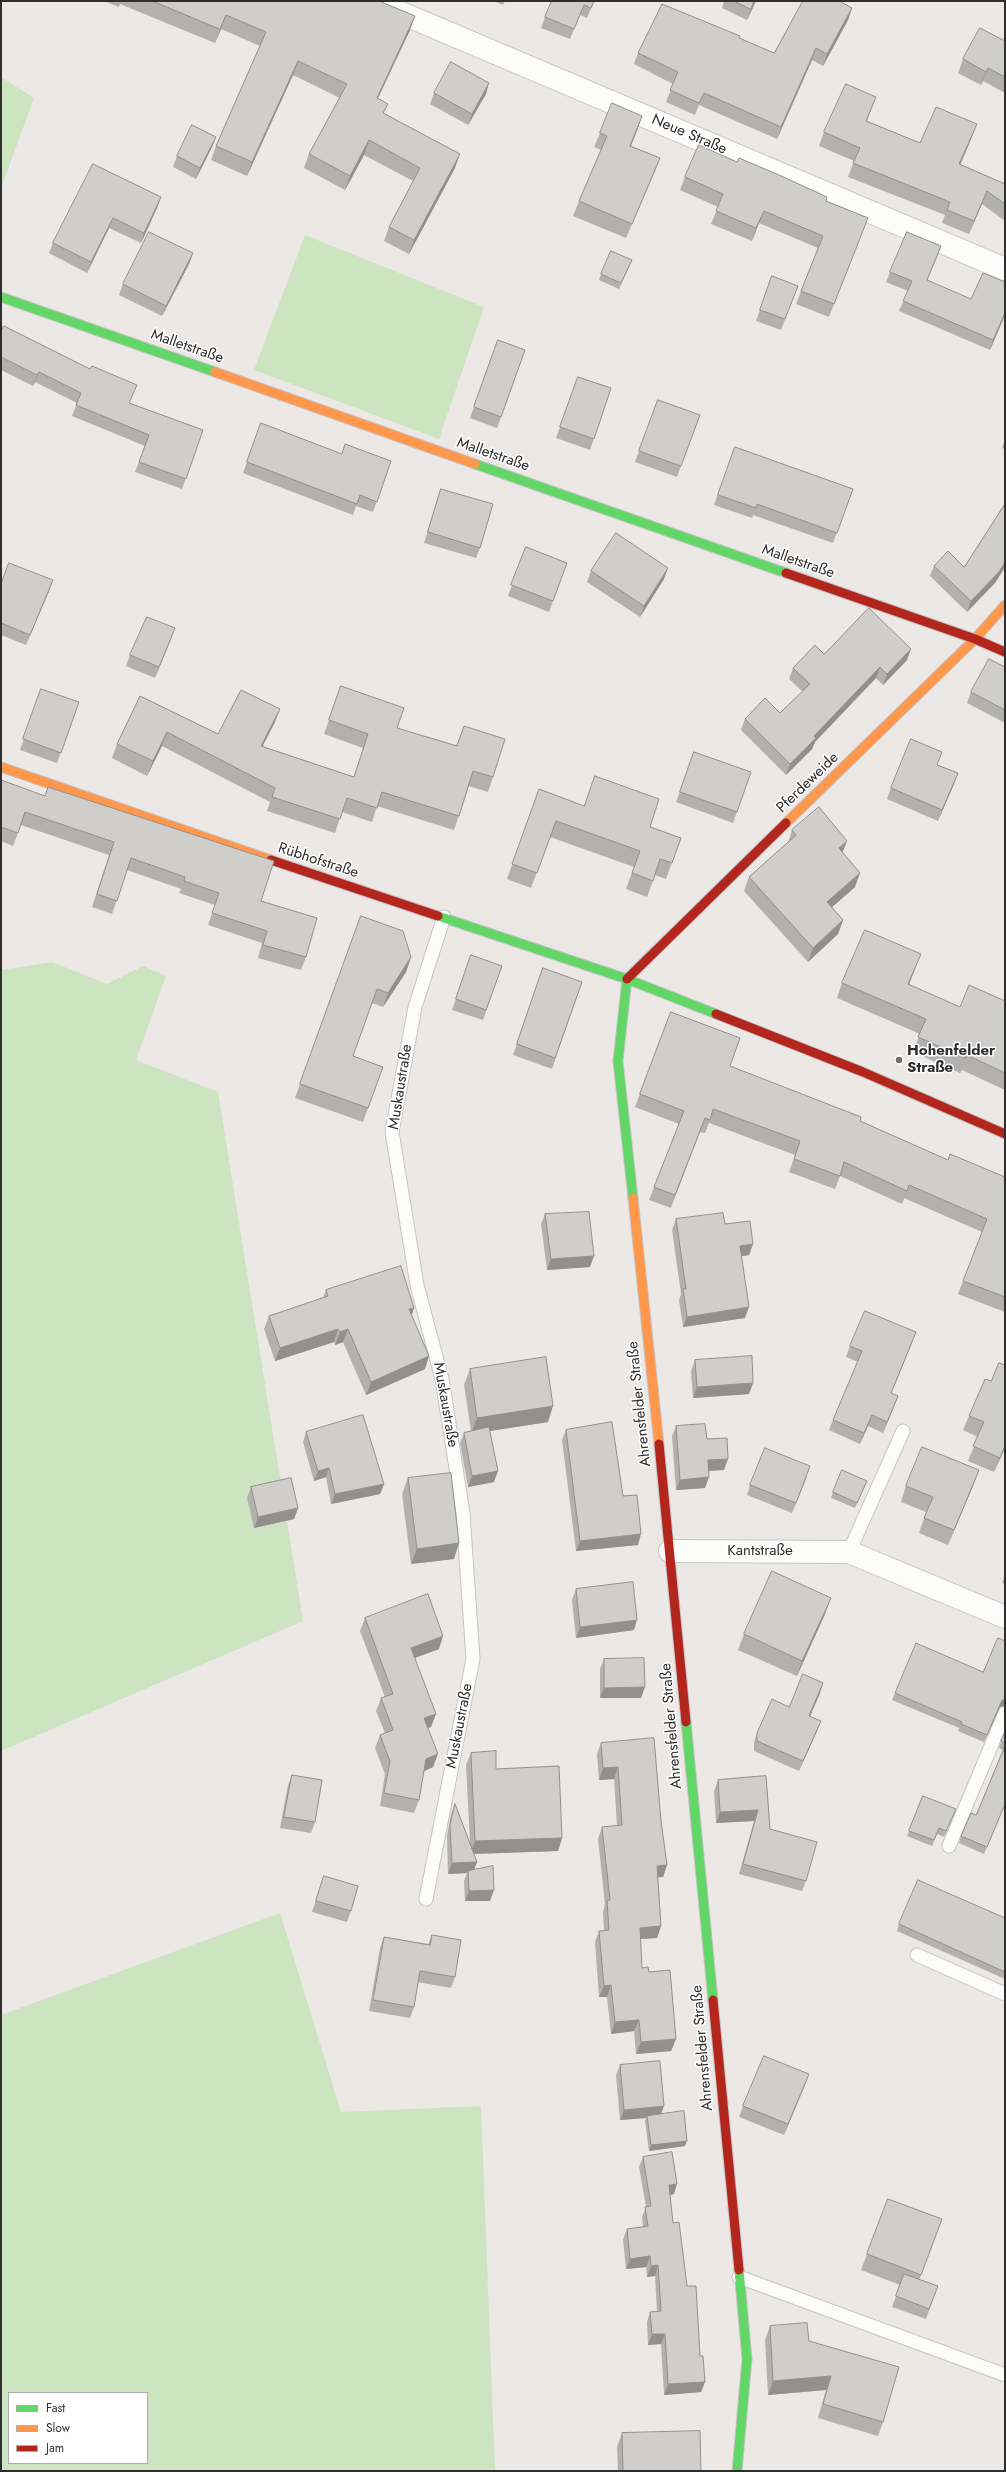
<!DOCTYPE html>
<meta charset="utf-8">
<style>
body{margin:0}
#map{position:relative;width:1006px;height:2472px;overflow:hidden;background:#ebe8e5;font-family:Jost,sans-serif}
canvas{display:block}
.frame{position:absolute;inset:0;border:2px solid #2e2e2e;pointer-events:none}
.legend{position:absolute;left:8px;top:2392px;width:140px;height:72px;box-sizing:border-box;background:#fff;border:1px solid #ababab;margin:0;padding:5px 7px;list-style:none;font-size:12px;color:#2e2e2e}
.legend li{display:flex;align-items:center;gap:8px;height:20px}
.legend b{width:20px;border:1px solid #ababab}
</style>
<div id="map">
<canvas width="1006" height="2472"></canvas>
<div class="frame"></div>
<ul class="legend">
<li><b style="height:5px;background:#63d668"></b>Fast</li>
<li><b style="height:5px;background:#ff974d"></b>Slow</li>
<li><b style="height:5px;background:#b3261e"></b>Jam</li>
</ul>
</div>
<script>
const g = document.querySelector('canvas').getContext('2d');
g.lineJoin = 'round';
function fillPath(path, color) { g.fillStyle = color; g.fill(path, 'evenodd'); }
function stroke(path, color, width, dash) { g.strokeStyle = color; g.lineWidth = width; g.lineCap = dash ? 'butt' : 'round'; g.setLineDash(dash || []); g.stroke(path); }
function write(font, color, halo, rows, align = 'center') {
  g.font = font + ' Jost,sans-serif'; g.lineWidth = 3; g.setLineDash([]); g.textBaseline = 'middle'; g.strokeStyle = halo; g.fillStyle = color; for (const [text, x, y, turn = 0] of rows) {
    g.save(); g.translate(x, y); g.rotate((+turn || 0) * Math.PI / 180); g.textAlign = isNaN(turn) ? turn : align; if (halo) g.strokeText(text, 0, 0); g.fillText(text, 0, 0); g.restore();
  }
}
fillPath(new Path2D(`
 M1,77L34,98L1,188Z
 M305,235L484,307L439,439L254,370Z
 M52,962L107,984L143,966L166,976L136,1060L218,1092L303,1621L1,1751V970Z
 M280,1913L341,2112L481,2106L495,2471H1V2015ZM9,2393H147V2463H9Z`), '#cde4c1');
const lane = new Path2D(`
 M849,1552L903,1431
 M949,1846L1005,1713
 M426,1899L473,1659L463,1513L442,1379L417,1285L392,1132L415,1007L444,917
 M917,1955L1005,1994
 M739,2277L1005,2375`);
const street = new Path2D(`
 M373,1L1005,269
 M670,1551L849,1552L1005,1617`);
const fast = new Path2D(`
 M1,297L215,372
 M475,464L786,573
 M438,916L627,979L716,1014
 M627,979L618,1061L633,1198
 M686,1722L713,2000
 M737,2471L747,2359L739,2270`);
const slow = new Path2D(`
 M215,372L475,464
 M1,767L271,860
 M786,823L975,639L1005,605
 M633,1198L659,1444`);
const jam = new Path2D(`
 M786,573L975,639L1005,652
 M271,860L438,916
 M627,979L786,823
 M716,1014L863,1072L1005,1134
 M659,1444L686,1722
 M713,2000L739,2270`);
stroke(lane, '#c6c4c4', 15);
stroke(street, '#c6c4c4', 24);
stroke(fast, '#c6c4c4', 11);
stroke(slow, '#c6c4c4', 11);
stroke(jam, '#c6c4c4', 11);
stroke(lane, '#fcfcfb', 13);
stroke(street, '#fcfcfb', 22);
stroke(fast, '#63d668', 9);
stroke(slow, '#ff974d', 9);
stroke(jam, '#b3261e', 9);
fillPath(new Path2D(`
 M104,1H379L410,30L378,99L384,114L455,168L409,254L384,241L389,227L413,181L364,155L345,190L304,168L309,154L340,98L293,75L247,176L211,160L216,146L260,46L221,29L215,43L120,4L119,7Z
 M494,1H505L503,5Z
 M594,1L587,18L580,15L570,39L541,28L545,17Z
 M724,1H756L747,20L722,8Z
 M852,8L848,20L823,66L812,60L777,139L699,105L695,115L666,102L673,84L634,64L638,53L739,38L774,53Z
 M1005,41V93L983,81L981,85L958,73L963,59Z
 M434,93L486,94L468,125L430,104Z
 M871,110L867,121L920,143L972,137L960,164L1005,184V221L982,204L969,234L942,223L945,215L848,177L854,161L819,146L824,132Z
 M642,116L631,146L660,158L654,173L626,238L573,216L579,201L601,150L594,147L600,133Z
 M216,137L212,147L196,179L173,167L177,156Z
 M737,162L826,201L868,218L829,317L796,304L818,248L759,223L752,241L711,224L718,207L680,190L685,177Z
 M161,197L157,208L141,243L109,228L87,273L49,253L53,243Z
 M941,246L927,280L1005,315L990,350L899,311L908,291L886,282L890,272Z
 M193,253L189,264L162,316L119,295L123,284Z
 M630,265L619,289L599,280L601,274Z
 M772,276L798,286L781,330L756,321Z
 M1,332L130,403L203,430L182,489L135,472L145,446L72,416L77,403L35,382L33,386L1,370Z
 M498,340L525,350L497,428L470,418Z
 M578,377L611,388L590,450L556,438Z
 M658,400L700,415L677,477L635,462Z
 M261,423L342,454L391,461L373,512L356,506L353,515L243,473Z
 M1005,440V449L1002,448Z
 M735,447L853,489L833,543L753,515L752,518L714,505Z
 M441,489L480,548L476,558L424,543Z
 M1005,504V567L995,583L967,612L930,576L934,566L964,567Z
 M526,547L567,563L549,612L508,596Z
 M591,571L664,579L640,617L587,582Z
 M1,584L49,591L26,645L1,635Z
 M171,639L155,678L126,666L130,655Z
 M824,654L907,660L883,685L876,678L815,742L812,749L786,775L741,730L745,719L780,713L803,692L789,679L793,668Z
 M1005,667V723L967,703L971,692Z
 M341,686L397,728L456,746L464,726L493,777L488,792L469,786L454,830L377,806L372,822L342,812L335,833L267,811L270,802L162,746L147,776L112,758L117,744L140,696L218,734L280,709L274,724L262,747L354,777L363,748L324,734Z
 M41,689L79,702L57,763L20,750Z
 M694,752L751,772L733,823L676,802Z
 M938,765L958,773L954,784L938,821L887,799L891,788Z
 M1,780L261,901L306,957L301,970L258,958L262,943L208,925L215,905L179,893L181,889L127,870L112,914L92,907L109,855L21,825L13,846L1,841Z
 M539,789L584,806L650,827L681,838L666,879L655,875L647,897L626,889L634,867L550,837L531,888L507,879Z
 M792,830L843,853L855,887L832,907L843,920L838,934L808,962L744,891L749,877L788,843Z
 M361,916L411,957L406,972L383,1007L372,1003L353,1056L383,1067L363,1122L295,1098Z
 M471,955L502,966L483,1020L452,1010Z
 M543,968L582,982L552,1069L513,1055Z
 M915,969L909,985L960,1007L1005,1001V1090L962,1070L960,1073L913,1052L920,1034L837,998L842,983Z
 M671,1012L730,1066L860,1121L948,1160L1005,1177V1312L958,1294L982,1232L904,1198L902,1204L840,1176L835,1189L789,1172L795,1155L709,1123L705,1133L700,1132L671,1208L649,1200L679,1124L635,1107Z
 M545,1214L590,1267L547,1270L541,1224Z
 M676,1219L725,1224L753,1244L749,1255L741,1256L745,1318L683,1327L679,1300L681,1294L672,1230Z
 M326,1290L414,1308L411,1315L425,1369L366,1395L343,1342L335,1345L334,1342L275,1361L264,1329L269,1316L323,1298Z
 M916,1332L891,1393L898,1396L883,1433L868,1426L860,1444L829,1430L833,1420L858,1362L846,1357L850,1346Z
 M695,1360L753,1383L749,1394L693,1398L691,1371Z
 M470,1369L548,1422L489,1431L494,1482L468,1487L460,1443L464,1433L471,1431L464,1385Z
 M985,1379L1005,1448L994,1472L968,1461L978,1437L963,1430L969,1416Z
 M676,1426L707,1439L724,1470L709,1471L705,1488L676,1490L672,1436Z
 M566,1430L623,1496L638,1545L576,1551L562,1440Z
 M306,1432L384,1484L380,1494L331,1504L326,1477L314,1481L303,1442Z
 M807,1477L792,1513L747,1495L750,1485Z
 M408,1478L454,1559L411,1564L402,1494Z
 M867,1481L855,1508L831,1498L833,1492Z
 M906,1486H973L948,1545L919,1533L926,1512L901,1502Z
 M251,1487L298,1508L294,1519L254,1528L247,1498Z
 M1005,1575V1584L1002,1583Z
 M576,1589L634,1630L576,1638L572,1600Z
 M825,1614L797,1676L738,1650L744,1634Z
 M365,1618L439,1649L415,1658L431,1727L428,1728L433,1767L424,1771L419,1800L414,1813L380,1806L385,1774L375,1748L380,1735L385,1733L376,1711L381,1698L385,1697L360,1631Z
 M604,1659L641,1698H600V1669Z
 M983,1672L1000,1707L984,1742L958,1731L959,1728L892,1700L895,1693Z
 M820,1693L810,1716L817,1731L799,1771L754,1751V1743L757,1733L789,1707Z
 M1005,1732V1805L984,1854L959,1843L961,1836L976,1815L1003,1750L999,1748Z
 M601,1743L661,1821L667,1865L663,1877H658L661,1926L657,1938L640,1939L642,1968L649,1972L676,2039L671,2051L636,2054L634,2031L611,2034L607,1997H599L595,1942L599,1931L604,1930L603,1912L605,1905L598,1839L602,1827L617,1826L614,1779L599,1780L597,1754Z
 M471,1753L496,1769L562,1838L558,1851L474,1854L477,1862L474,1869L490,1901H465L464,1881L467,1873L448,1874L447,1836L451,1814L455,1804L470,1843L466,1765Z
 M292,1775L315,1822L311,1833L280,1828L288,1785Z
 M766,1776L770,1829L806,1881L802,1891L739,1874L754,1821L716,1823L714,1791L718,1780Z
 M923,1796L954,1814L944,1837L937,1834L932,1846L907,1836Z
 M324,1876L351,1911L347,1922L312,1912Z
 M1005,1918V1979L897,1931L899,1924Z
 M432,1935L455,1977L451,1988L418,1982L414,2007L410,2018L369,2011L380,1948L384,1937L428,1944Z
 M620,2065L661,2114L685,2146L649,2151L645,2121L646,2118L620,2120L616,2075Z
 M805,2085L784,2135L739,2117L743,2106Z
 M643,2157L674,2194L670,2195L673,2223L687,2286L705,2382L701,2392L664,2395L661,2344L648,2345L647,2322L650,2312L657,2311L655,2276L647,2277L646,2267L626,2269L623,2240L627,2229L643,2227L642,2217L646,2207L639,2167Z
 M888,2199L942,2219L919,2280L938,2286L926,2319L892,2307L900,2285L861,2270Z
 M770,2326L809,2341L883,2422L878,2436L818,2418L826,2390L768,2395L765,2340Z
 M622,2433L701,2471H618L617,2447Z`), '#b3b1af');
fillPath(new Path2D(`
 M754,1H756L747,20L751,9Z
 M852,8L848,20L823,66L827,54Z
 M226,15L221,29L215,43L220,29Z
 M415,16L410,30L371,112L377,98Z
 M816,48L812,60L777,139L781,127Z
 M298,61L293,75L247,176L252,162Z
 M988,68L983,81L981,85L986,72Z
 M489,83L486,94L468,125L472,114Z
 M876,97L871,110L861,134L866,121Z
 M642,116L637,131L625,160L630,146Z
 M977,124L972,137L955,177L959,164Z
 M216,137L212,147L196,179L200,168Z
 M369,140L364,155L345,190L350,176Z
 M460,154L455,168L409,254L414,240Z
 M660,158L654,173L626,238L632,224Z
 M987,191L982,204L969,234L974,221Z
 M161,197L157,208L141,243L144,233Z
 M764,211L759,223L752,241L756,228Z
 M113,218L109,228L87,273L91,262Z
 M941,246L937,257L923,290L927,280Z
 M193,253L189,264L162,316L166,306Z
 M1005,313V315L990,350L993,340Z
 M39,372L35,382L33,386L37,375Z
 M1005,562V567L995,583L967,612L971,601Z
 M668,568L664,579L640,617L644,606Z
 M53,580L49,591L26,645L30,635Z
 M175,628L171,639L155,678L159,667Z
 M911,649L907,660L883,685L887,674Z
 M880,667L876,678L815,742L812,749L786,775L790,764L814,736Z
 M280,709L274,724L255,761L261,746Z
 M167,732L162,746L147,776L153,761Z
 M958,773L954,784L938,821L942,810Z
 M847,841L842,854L839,848Z
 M860,873L855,887L822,916L827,902Z
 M843,920L838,934L808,962L813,948Z
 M921,954L903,999L908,984Z
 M411,957L406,972L383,1007L388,993Z
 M909,1185L904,1198L902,1204L907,1191Z
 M753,1244L749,1255L736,1257L740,1246Z
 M594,1256L590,1267L547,1270L551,1259Z
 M749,1307L745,1318L683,1327L687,1317Z
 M414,1308L410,1320L409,1309Z
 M338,1329L334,1342L275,1361L280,1348Z
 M348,1329L343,1342L335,1345L340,1332Z
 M916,1332L912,1343L887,1404L891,1393Z
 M429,1356L425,1369L366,1395L371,1382Z
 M753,1383L749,1394L693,1398L697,1387Z
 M898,1396L894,1407L883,1433L887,1422Z
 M553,1406L548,1422L471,1434L477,1418Z
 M872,1415L868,1426L860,1444L864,1433Z
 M1005,1446V1448L994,1472L1000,1458Z
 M728,1459L724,1470L704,1471L708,1460Z
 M329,1468L326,1477L314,1481L318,1471Z
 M979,1470L973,1486L948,1545L954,1530Z
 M498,1471L494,1482L468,1487L472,1476Z
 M709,1477L705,1488L676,1490L680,1480Z
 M384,1484L380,1494L331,1504L335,1494Z
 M298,1508L294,1519L254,1528L258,1517Z
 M641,1534L638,1545L576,1551L580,1541Z
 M459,1543L454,1559L411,1564L417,1549Z
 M831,1598L825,1614L797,1676L802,1661Z
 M637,1620L634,1630L576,1638L580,1627Z
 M443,1636L439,1649L406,1661L411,1648Z
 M823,1683L820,1693L806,1726L809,1716Z
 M645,1687L641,1698H600L604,1688Z
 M1002,1700H1005V1706L1000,1707L984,1742Z
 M436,1714L431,1727L419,1731L424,1718Z
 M821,1721L817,1731L799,1771L803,1761Z
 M438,1754L433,1767L422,1772L426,1759Z
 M618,1767L614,1779L599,1780L603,1768Z
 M758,1810L754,1821L716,1823L720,1812Z
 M562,1838L558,1851L470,1854L475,1841Z
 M477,1862L473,1873L468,1871L467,1873L448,1874L452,1863Z
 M667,1865L663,1877L653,1878L657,1866Z
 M494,1890L490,1901H465L469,1891Z
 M661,1926L657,1938L636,1939L640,1928Z
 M611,1985L607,1997H599L604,1986Z
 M639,2020L634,2031L611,2034L615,2022Z
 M676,2039L671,2051L636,2054L641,2042Z
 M809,2074L805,2085L784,2135L788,2124Z
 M664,2106L660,2117L647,2116L646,2118L620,2120L624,2110Z
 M687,2141L685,2146L649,2151L651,2145Z
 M677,2184L674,2194L665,2196L669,2185Z
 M650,2256L646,2267L626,2269L630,2259Z
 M658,2265L655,2276L647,2277L651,2266Z
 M652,2334H665L661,2344L648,2345Z
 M831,2376L826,2390L768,2395L773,2381Z
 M705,2382L701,2392L664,2395L668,2384Z`), '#92908e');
const building = new Path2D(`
 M153,1H379L415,16L377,98L388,104L383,113L460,154L414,240L389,227L420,168L369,140L350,176L309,154L347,84L298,61L252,162L216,146L266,32L226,15L220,29Z
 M552,1H594L591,8L584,5L574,29L545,17Z
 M734,1H754L751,9Z
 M803,1H839L852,8L827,54L816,48L781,127L704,93L699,103L670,90L678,72L638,53L662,4L740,36L739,38L774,53Z
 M980,28L1005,41V77L988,68L986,72L963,59Z
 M451,62L489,83L472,114L434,93Z
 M846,84L876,97L866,121L920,143L936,107L977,124L959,164L1005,184V204L987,191L974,221L947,210L950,202L853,163L860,148L824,132Z
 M612,103L642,116L630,146L660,158L632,224L579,201L607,136L600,133Z
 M192,125L216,137L200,168L177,156Z
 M699,145L737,162L739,158L779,175L827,197L826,201L868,218L834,304L801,291L823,236L764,211L756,228L716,211L723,194L685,177Z
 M93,164L161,197L144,233L113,218L91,262L53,243Z
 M149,232L193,253L166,306L123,284Z
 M907,232L941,246L927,280L971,299L983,273L1005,282V313L993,340L903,301L912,281L890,272Z
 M611,251L632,260L621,283L601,274Z
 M772,276L798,286L785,319L760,310Z
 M4,326L90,369L92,366L137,385L129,403L203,430L186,479L139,462L149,435L76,405L81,393L39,372L37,375L1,357V332Z
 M498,340L525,350L501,417L474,407Z
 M578,377L611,388L594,439L560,427Z
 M658,400L700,415L681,466L639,451Z
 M261,423L342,454L345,444L391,461L377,502L360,495L357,504L247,462Z
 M735,447L853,489L837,533L757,504L756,508L718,495Z
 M441,489L493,504L480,548L428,532Z
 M1005,504V562L999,572L971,601L934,566L948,551L964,567Z
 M616,533L668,568L644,606L591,571Z
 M526,547L567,563L553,601L511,585Z
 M9,563L53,580L30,635L1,623V584Z
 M869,608L911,649L887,674L880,667L814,736L816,738L790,764L745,719L765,698L780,713L810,684L793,668L815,645L824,654Z
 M147,617L175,628L159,667L130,655Z
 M989,659L1005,667V710L971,692Z
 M341,686L404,708L397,728L457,746L464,726L505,739L493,777L473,771L459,816L382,792L377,808L347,798L340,819L272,797L275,788L167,732L153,761L117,744L140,696L218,734L241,690L280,709L261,746L354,777L368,734L329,720Z
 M41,689L79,702L61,753L23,739Z
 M911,739L942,752L937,765L958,773L942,810L891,788Z
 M694,752L751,772L737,812L680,792Z
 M595,776L659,799L650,827L681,838L672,863L660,859L653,881L632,873L640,851L556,821L537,873L512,864L539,789L584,806Z
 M1,780L45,796L48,787L274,861L261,901L317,918L306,957L263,945L267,931L212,913L219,893L184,881L185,877L131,858L117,901L97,894L114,842L25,812L18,833L1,827Z
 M819,807L847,841L839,848L860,873L827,902L843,920L813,948L749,877L796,835L792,830Z
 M361,916L403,931L411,957L388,993L377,989L353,1056L383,1067L368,1108L300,1084Z
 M865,930L921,954L908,984L960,1007L969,985L1005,1001V1073L967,1055L966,1058L918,1037L926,1019L842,983Z
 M471,955L502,966L486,1010L456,999Z
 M543,968L582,982L555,1058L517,1044Z
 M671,1012L740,1038L730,1066L861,1117L860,1121L948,1160L950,1154L1005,1177V1297L963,1281L987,1219L909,1185L907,1191L844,1162L840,1176L794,1159L800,1141L713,1109L710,1120L705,1118L675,1195L654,1187L684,1111L640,1094Z
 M589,1212L594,1256L551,1259L545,1214Z
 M723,1213L725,1224L750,1221L753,1244L740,1246L749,1307L687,1317L683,1289H686L676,1219Z
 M401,1266L414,1308L409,1309L429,1356L371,1382L348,1329L340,1332L338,1329L280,1348L269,1316L328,1296L326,1290Z
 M865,1311L916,1332L891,1393L898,1396L887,1422L872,1415L864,1433L833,1420L862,1351L850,1346Z
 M752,1356L753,1383L697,1387L695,1360Z
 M546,1357L553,1406L477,1418L470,1369Z
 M999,1363L1005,1365V1446L1000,1458L973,1446L984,1422L969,1416L985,1379L991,1381Z
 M363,1415L384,1484L335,1494L329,1468L318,1471L306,1432Z
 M612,1422L623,1496L637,1495L641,1534L580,1541L566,1430Z
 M705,1424L707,1439L727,1438L728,1459L708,1460L709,1477L680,1480L676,1426Z
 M489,1427L498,1471L472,1476L464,1433Z
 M922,1447L979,1470L954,1530L924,1518L933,1497L906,1486Z
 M765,1448L810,1466L796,1503L750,1485Z
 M842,1470L867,1481L857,1503L833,1492Z
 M451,1473L459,1543L417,1549L408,1478Z
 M291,1478L298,1508L258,1517L251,1487Z
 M772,1571L831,1598L802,1661L744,1634Z
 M633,1582L637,1620L580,1627L576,1589Z
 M428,1594L443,1636L411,1648L436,1714L424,1718L438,1754L426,1759L419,1800L384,1793L390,1761L380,1735L393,1730L381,1698L393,1694L365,1618Z
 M998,1638L1005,1641V1700H1002L987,1735L961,1724L962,1722L895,1693L916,1643L983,1672Z
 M644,1658L645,1687L604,1688V1659Z
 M803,1674L823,1683L809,1716L821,1721L803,1761L757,1741V1733L772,1699L789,1707Z
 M1005,1732V1743L1001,1741Z
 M654,1738L661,1821L667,1865L657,1866L661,1926L640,1928L642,1968L648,1967L649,1972L670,1970L676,2039L641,2042L639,2020L615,2022L611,1985L604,1986L599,1931L609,1930L607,1901L610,1900L602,1827L622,1825L618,1767L603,1768L601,1743Z
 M1005,1746V1804L987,1847L961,1836L971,1813L976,1815Z
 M496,1751V1769L559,1766L562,1838L475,1841L471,1753Z
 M292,1775L322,1780L315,1822L284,1817Z
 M766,1776L770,1829L817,1842L806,1881L743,1864L758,1810L720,1812L718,1780Z
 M923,1796L956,1809L946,1831L939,1828L934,1840L909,1831Z
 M455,1804L477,1862L452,1863L450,1825Z
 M493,1866L494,1890L469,1891L468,1871Z
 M324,1876L358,1886L351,1911L316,1901Z
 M918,1880L1005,1918V1972L899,1924Z
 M432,1935L461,1940L455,1977L420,1971L414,2007L373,2000L384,1937L430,1945Z
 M764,2056L809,2074L788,2124L743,2106Z
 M660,2061L664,2106L624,2110L620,2065Z
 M684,2111L687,2141L651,2145L647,2116Z
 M672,2152L677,2184L669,2185L673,2223L679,2222L687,2286H696L700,2356H703L705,2382L668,2384L665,2334H652L650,2312L661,2311L658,2265L651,2266L650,2256L630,2259L627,2229L648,2226L645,2207L651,2206L643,2157Z
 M888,2199L942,2219L921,2275L867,2254Z
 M904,2274L938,2286L929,2309L896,2296Z
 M807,2323L809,2341L899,2367L883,2422L823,2404L831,2376L773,2381L770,2326Z
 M700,2431L701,2471H623L622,2433Z`);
fillPath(building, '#d0cecb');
stroke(building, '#92908e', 1);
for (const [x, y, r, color] of [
 [899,1060,4,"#706f6e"]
]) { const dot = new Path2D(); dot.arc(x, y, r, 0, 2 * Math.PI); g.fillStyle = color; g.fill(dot); stroke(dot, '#fff', 1.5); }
write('15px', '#2e2e2e', '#fff', [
 ["Neue Straße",689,135,23],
 ["Malletstraße",187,347,19],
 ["Malletstraße",493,455,19],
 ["Malletstraße",798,562,19],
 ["Pferdeweide",808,783,-44],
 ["Rübhofstraße",318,861,18],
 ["Muskaustraße",401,1087,-81],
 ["Ahrensfelder Straße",640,1404,-96],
 ["Muskaustraße",445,1405,80],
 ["Kantstraße",760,1551],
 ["Muskaustraße",460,1726,-79],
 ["Ahrensfelder Straße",672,1726,-95],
 ["Ahrensfelder Straße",703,2048,-95]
]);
write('bold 15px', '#2e2e2e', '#fff', [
 ["Hohenfelder",907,1051],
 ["Straße",907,1068]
], 'left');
</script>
